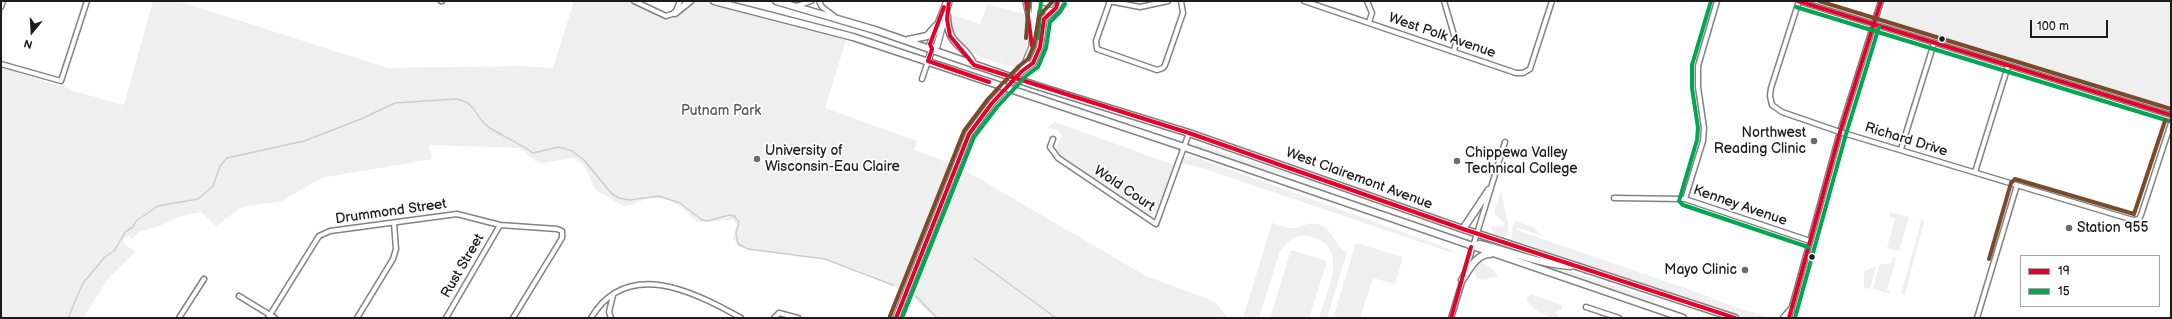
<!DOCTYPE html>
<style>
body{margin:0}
#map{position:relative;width:2172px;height:319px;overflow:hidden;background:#fff;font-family:"Balsamiq Sans",sans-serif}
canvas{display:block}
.frame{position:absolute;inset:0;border:2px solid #1c1c1c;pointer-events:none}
.legend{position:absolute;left:2020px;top:255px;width:140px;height:52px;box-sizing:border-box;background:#fff;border:1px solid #a4a4a4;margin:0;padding:5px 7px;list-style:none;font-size:12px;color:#1c1c1c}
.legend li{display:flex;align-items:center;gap:8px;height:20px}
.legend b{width:20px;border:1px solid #a4a4a4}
.north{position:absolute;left:12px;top:12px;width:40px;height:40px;-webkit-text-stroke:3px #fff;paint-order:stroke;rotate:198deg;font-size:11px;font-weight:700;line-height:16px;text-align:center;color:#1c1c1c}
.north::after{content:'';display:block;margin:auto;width:14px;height:18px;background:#1c1c1c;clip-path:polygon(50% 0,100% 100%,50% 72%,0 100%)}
.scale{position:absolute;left:2030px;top:20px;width:78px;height:18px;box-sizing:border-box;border:2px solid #1c1c1c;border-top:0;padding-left:5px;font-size:12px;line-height:14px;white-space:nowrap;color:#1c1c1c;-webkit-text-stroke:3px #fff;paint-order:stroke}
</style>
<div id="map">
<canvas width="2172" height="319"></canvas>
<div class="frame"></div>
<ul class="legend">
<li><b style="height:5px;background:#e4002b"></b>19</li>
<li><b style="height:5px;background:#00a651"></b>15</li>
</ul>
<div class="north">N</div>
<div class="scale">100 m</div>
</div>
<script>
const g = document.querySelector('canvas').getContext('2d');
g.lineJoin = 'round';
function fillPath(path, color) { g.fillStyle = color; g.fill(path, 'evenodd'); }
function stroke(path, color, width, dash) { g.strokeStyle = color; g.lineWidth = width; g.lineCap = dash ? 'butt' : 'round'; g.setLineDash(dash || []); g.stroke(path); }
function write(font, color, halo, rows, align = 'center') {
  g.font = font + ' "Balsamiq Sans",sans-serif'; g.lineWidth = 3.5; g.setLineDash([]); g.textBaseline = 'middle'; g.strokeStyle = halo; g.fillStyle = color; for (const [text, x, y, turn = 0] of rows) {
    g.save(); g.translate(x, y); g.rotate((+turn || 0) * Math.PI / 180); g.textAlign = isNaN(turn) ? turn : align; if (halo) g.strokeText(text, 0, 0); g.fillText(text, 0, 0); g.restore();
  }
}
fillPath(new Path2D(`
 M153,1H178L388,68L521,66L553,68L574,1H634L666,16L690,1H713L846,40L825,108L917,141L914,150L953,164L903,291L858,270L825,259L748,249L738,244L733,239L737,224L733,220L697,222L681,207L668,200L648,198L631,205L623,206L599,192L594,187L584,165L573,158L543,163L535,161L521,148L429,145L432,159L321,178L282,201L242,207L216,226L201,212L181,216L157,227L138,232L131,240L130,236H128L123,240L126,245L135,252L108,279L83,318H1V67L59,86L65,85L70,90L124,105Z
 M1886,1H2171L2170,110L1884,24L1881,19Z
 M988,4L1024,14C1029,33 1032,51 1016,67C987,61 948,51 952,15L980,24Z
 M1055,122L1174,165L1157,212L1149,215L1144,214L1056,153L1055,151L1062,135L1057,130L1047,128Z
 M1196,144L1291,174V176L1254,167L1198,148L1195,146Z
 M1533,144L1544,146L1541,148L1543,152L1532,163L1525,159L1528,148Z
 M1186,156H1192L1455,251L1450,252L1199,167L1180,163Z
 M959,167L1146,276L1214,301L1228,318H935L911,295Z
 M1501,190L1508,224L1507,238L1494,234L1491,227L1504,226L1505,224L1494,213Z
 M1890,212L1909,217L1899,251L1887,248L1895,218L1889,216Z
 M1921,220L1924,221L1905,295L1901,294L1921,222L1918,221Z
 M1516,221L1532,227L1543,236L1518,228L1516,230L1691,290L1737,308L1774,318H1744L1511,239L1513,226Z
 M1272,223C1277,224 1284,228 1290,228C1302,229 1309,218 1324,227C1335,234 1336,248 1347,252L1327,318H1319C1327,291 1352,244 1308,236C1295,233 1287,242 1280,251L1259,318H1243Z
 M1356,243L1403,257L1395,284L1373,278L1360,318H1333Z
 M1291,250L1327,261L1309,318H1270Z
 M1893,257L1896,258L1887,291L1890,292V294L1873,289L1879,265L1891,263Z
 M1481,260L1497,274V277L1482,280L1476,277L1474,271Z
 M1523,260L1576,273L1656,299L1654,301L1605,289Z
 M1876,266L1870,289L1864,287V272Z
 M1530,294L1562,305V309L1556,312L1559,318C1546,318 1534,311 1526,299Z`), '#efefef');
stroke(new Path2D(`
 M974,258L1056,318
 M915,295L937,318
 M68,318L83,283L105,257L115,250L125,232L133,227L136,221L158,206L198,199L213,186L220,166L227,158L304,141L361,119L395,103L456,99C478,103 474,118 490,128C504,137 519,143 533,153L559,147L572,151L584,160L612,194L619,198L630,200L659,196L680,203L702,220L708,221L729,215L734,216L739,222L736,233L738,244L748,249L825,259L893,285`), '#cdcdcd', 1.5);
const street = new Path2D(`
 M441,1H442
 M634,1L666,16L675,13L680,1
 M819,1L822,7L834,16
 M1109,1L1140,7L1168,1
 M1110,1L1096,41L1097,49L1157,70L1163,68L1165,65L1183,13L1181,1
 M1304,1L1516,73H1523L1530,69L1552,1
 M1367,1L1372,13L1369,22
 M1444,1L1456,42L1454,51
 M1798,1L2171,115
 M1799,1L1771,88L1770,96L1772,105L1782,112L1840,132L2133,220L2139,219L2141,215L2171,123
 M797,6L811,1
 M1,7L3,1
 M1,64L61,81L87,1
 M922,79L928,61
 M1053,139L1050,147L1058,158L1156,224L1189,133
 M1901,149L1934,43
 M1975,172L2008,66
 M1614,198L1685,199L1810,241
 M1685,199L1703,141L1704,128L1698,87V66L1717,1
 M239,296L275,318
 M1586,307L1619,318
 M179,318L204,279
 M268,318L319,236L330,231L457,214L500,225L557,229L562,231V238L513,318
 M357,318L393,259L396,249L394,223
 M446,318L500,225
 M591,318C627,258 694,291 741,318
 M611,318L609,312L613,295
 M774,318L779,313L798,318
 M1451,318L1505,142
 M1789,318L1840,132L1881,1
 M1977,318L2017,185`);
const secondary = new Path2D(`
 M1026,1L1031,25
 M1035,1L1039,8L1051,11
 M932,49L937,46L949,1
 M928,61L932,49L930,44L947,1
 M1022,71L1032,47L1035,2
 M896,318L969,134L992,103L1022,71L1033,63L1040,47L1044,19L1056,8L1060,1`);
const primary = new Path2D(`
 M714,1L853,37L986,81
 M776,1L875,30L996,72
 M675,13L690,1
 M947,16C948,48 964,42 974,65
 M908,40L927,36L936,26
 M1034,85L1189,133L1463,229L1735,318
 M1025,94L1184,147L1683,318
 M1463,229L1489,190
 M1471,247L1479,244C1510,251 1539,264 1571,266
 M1462,280C1469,270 1476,254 1490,254
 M1784,318L1791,310`);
stroke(street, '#828282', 7);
stroke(secondary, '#828282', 8);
stroke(primary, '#828282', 9);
stroke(street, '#fff', 4);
stroke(secondary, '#fff', 5.5);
stroke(primary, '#fff', 6);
const primaryBridge = new Path2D(`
 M996,72L1034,85
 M986,81L1025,94`);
stroke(primaryBridge, '#828282', 9, []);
stroke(primaryBridge, '#fff', 6);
stroke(new Path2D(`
 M949,1L947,19L950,36L974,65L1189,133L1463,229L1735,318
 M1026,1L1032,46
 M1798,1L2171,115
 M928,61L989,82
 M928,61L932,49L930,44L944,7
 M896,318L969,134L992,103L1022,71L1033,63L1040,47L1044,19L1056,8L1058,1
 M1451,318L1471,247
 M1789,318L1840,132L1881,1`), '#e4002b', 4);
stroke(new Path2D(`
 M1711,1L1692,65V88L1698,128L1697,140L1679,201L1683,205L1808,247
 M1796,7L2169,121
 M1038,38L1041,1
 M902,318L974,137L997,107L1026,76L1038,67L1046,48L1050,22L1060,12L1065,4
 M1795,318L1846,134L1879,27`), '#00a651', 4);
stroke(new Path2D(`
 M1819,1L2171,109
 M1026,38L1029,1
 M1989,259L2011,183L2015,179L2134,214L2165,121
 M890,316L964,131L988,99L1018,67L1028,59L1034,45L1039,16L1053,1`), '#7a4b2a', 4);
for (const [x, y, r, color] of [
 [1942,39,3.5,"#1c1c1c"],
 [1814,141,4,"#6b6b6b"],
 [757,159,4,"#6b6b6b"],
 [1457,161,4,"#6b6b6b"],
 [2069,228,4,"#6b6b6b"],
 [1812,257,3.5,"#1c1c1c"],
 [1745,270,4,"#6b6b6b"]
]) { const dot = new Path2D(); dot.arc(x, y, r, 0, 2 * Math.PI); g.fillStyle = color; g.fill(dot); stroke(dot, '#fff', 1.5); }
write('14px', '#1c1c1c', '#fff', [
 ["West Polk Avenue",1442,36,19],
 ["Richard Drive",1906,140,17],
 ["West Clairemont Avenue",1359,179,20],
 ["Wold Court",1124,189,34],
 ["Kenney Avenue",1740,206,19],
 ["Drummond Street",391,212,-8],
 ["Rust Street",463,266,-60]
]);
write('14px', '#575757', '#fff', [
 ["Putnam Park",721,111]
]);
write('14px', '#1c1c1c', '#fff', [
 ["Northwest",1806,133,"right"],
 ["Reading Clinic",1806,149,"right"],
 ["University of",765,151],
 ["Wisconsin-Eau Claire",765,167],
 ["Chippewa Valley",1465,153],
 ["Technical College",1465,169],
 ["Station 955",2077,228],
 ["Mayo Clinic",1737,270,"right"]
], 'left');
</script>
